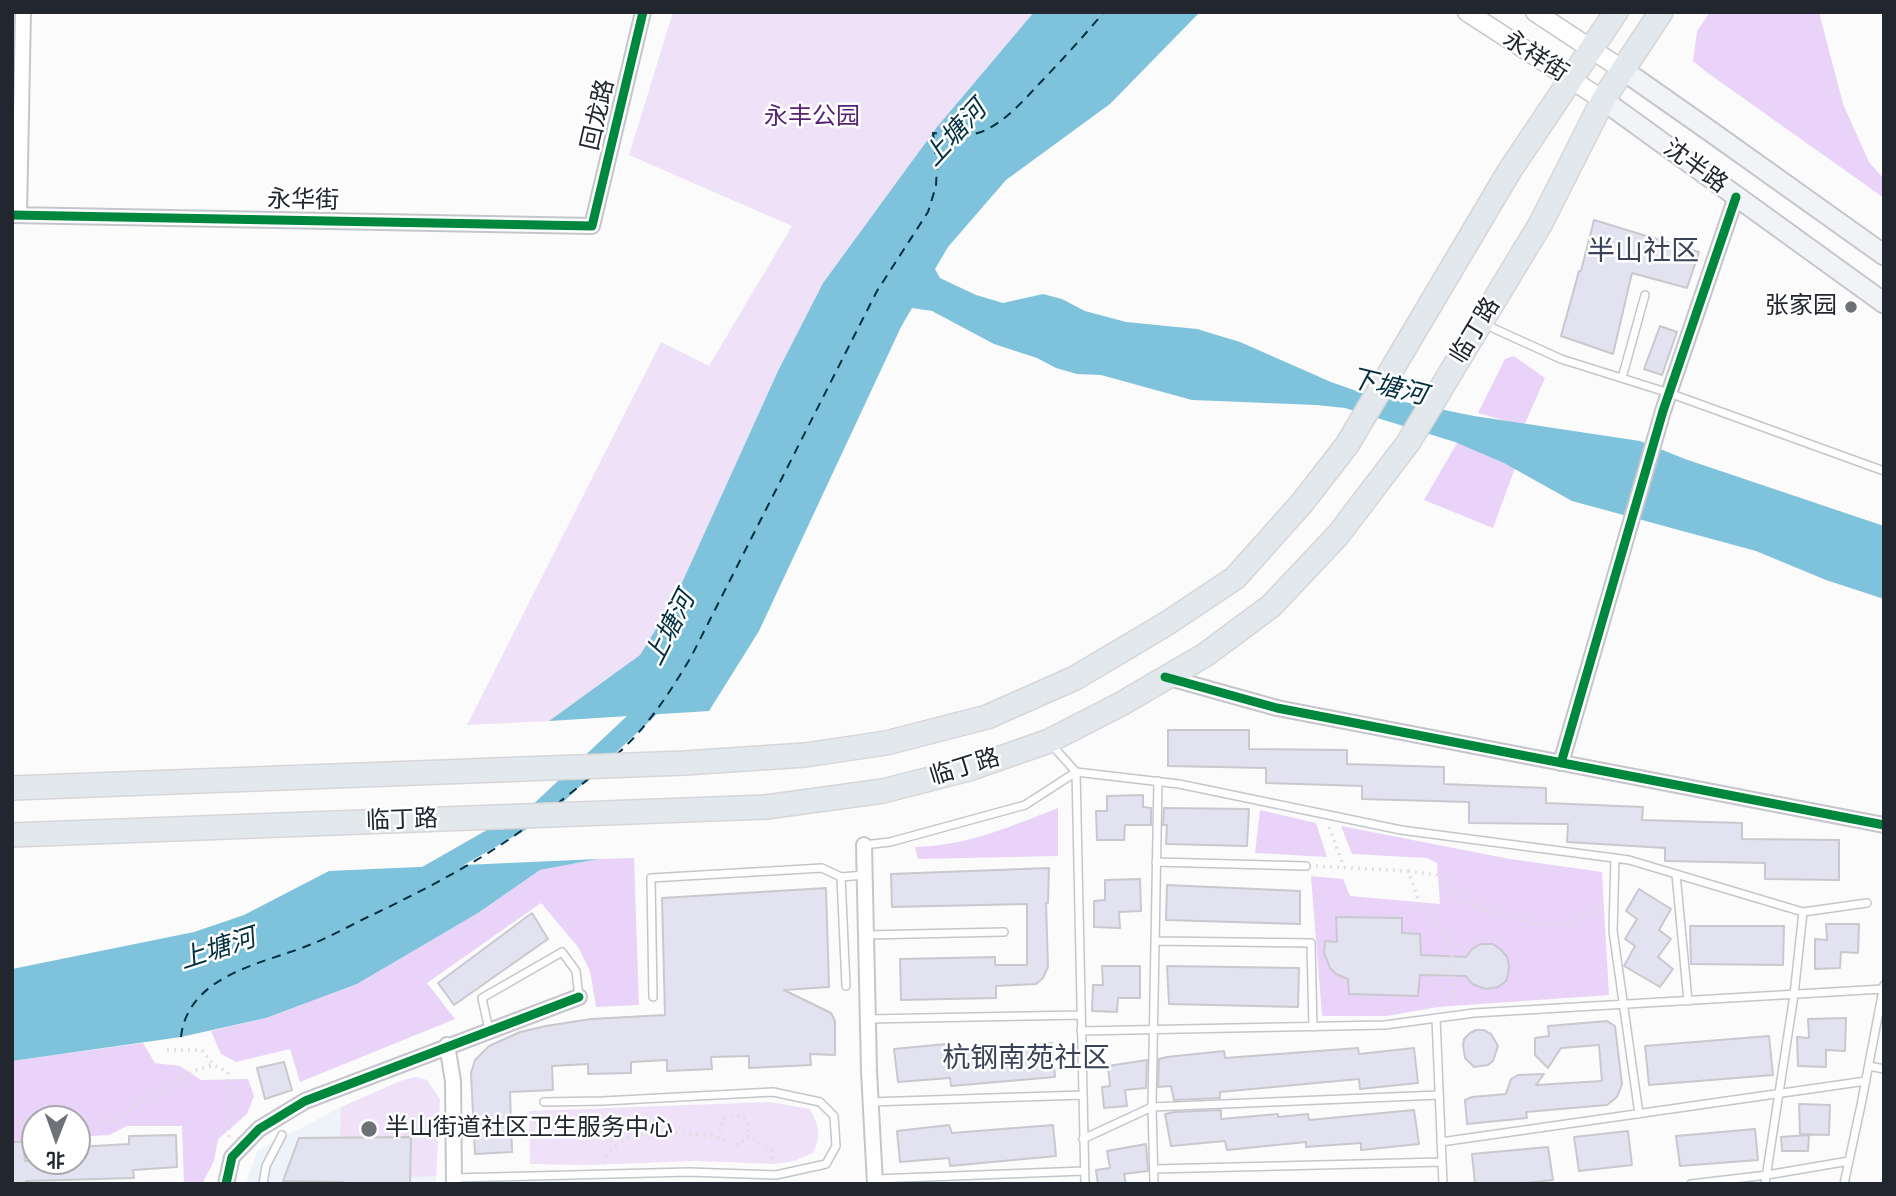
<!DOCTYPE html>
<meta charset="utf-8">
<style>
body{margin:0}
#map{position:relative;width:1896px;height:1196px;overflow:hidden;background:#fbfbfb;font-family:"DM Sans","Noto Sans SC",sans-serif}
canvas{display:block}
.frame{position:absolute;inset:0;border:14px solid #22262f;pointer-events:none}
.north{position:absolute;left:21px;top:1105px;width:70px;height:70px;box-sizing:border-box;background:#fff;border:2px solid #a7a8ac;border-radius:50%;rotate:181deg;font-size:19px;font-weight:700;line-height:28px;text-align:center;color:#22262f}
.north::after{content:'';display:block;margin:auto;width:24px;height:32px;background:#6e7176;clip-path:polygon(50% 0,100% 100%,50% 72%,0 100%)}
</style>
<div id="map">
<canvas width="1896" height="1196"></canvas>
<div class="frame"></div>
<div class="north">北</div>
</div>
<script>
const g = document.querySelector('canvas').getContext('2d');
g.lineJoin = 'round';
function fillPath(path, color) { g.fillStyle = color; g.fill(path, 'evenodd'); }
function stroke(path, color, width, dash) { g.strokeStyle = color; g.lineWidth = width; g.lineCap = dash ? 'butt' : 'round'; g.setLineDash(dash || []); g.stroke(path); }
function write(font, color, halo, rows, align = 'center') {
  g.font = font + ' "DM Sans","Noto Sans SC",sans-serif'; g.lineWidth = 5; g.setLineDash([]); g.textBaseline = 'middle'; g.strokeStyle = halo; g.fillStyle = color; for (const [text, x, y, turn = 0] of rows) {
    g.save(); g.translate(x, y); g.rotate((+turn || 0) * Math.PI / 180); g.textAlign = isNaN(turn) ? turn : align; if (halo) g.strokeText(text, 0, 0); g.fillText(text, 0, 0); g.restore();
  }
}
fillPath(new Path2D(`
 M415,1077L427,1080L440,1099L436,1184H246L257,1151L341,1107L403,1080Z`), '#eef2f9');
fillPath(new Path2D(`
 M673,12H1034L937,127L823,283L778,371L675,598L640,655L549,721L467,725L661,342L709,366L792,226L629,155Z
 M415,1077L427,1080L440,1099L436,1176L410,1177L411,1137L340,1138L341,1107L403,1080Z
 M769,1102L810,1109C819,1127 822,1134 813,1153L794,1161L775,1164L697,1161L587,1165L530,1164L529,1111Z`), '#efe2f8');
fillPath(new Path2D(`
 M1710,12H1819L1843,104L1869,162L1884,179V198L1705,71L1693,61L1697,31Z
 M1514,356L1545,378L1524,426L1478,413L1505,359Z
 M1457,443L1518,460L1493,528L1424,500Z
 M1058,808V856L918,859L915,847C966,846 1012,826 1058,808Z
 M1260,810L1316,823L1327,857L1255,853Z
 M1341,826L1510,859L1602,872L1609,995L1438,1007L1387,1016H1322L1311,876L1343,879L1350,896L1440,904L1437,863L1427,858L1352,854Z
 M634,858L639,1005L596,1007L590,971L578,947L541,903L427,983L455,1019L300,1082L290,1049L236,1062L221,1054L211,1031L266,1018L357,984L478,913L540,870L598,859Z
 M143,1043L155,1063L180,1066L201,1080L248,1079L254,1096L247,1114L218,1139L214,1161L202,1184H184L182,1126H127L109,1135L77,1137V1119H35V1141L12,1143V1061Z`), '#ead3f9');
fillPath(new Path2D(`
 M1034,12H1200L1110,104L1006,180L948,247L935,269L940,278L976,295L1003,303L1043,294L1062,299L1085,311L1126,322L1197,329L1240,342L1331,382L1365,394L1474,416L1640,441L1685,459L1884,526V599L1826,580L1756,551L1572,501L1504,463L1455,442L1345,408L1316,405L1192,400L1101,375L1077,374L1056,368L1037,358L994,344L932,311L912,308L901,327L759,631L709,711L549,721L640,655L675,598L778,371L823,283L937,127Z
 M598,859L540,870L478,913L357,984L266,1018L181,1037L12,1061V969L194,932L244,915L329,871Z`), '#7fc2dc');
stroke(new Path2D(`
 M422,878L541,810L659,699`), '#7fc2dc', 19);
stroke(new Path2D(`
 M616,755C648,727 670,692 691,657L877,291L928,212L936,186L937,166L933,133C948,135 966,137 981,132C1004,123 1022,102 1039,84C1061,61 1083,37 1104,12
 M557,804L591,777
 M181,1037C183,1017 193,1001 209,988C239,965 278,958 312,944C332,936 351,925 370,916C424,890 479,862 528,826`), '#033040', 2, [9, 7]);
const building = new Path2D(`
 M1594,220L1699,252L1687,288L1632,273L1613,354L1561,336L1579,271H1581Z
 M1660,326L1677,332L1662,375L1644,369Z
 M1168,730H1249V749L1347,750V764L1444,767V784L1546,788V803L1643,807L1642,820L1742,823V839L1839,840V880L1765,879V863L1665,861V848L1567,842L1568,824L1469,823V802L1362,799V786L1266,783V768L1168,766Z
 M1143,795V807L1151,808V825H1125L1124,840H1097L1096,811H1107V796Z
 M1164,808L1249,809L1247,846L1166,844L1167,825H1163Z
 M1049,868L1048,903H1046L1048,967L1043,978L1036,984L996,986V998L901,1000L900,959L995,957V965H1027V904L892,907L891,874Z
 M1140,879L1141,911L1119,912L1120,928L1094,927V901L1105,900V880Z
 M1167,885L1300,891V924L1166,920Z
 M826,888L829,987L784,990L831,1013L835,1021V1055L810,1054L811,1065L749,1068V1056L711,1057L712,1069L667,1071V1060L631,1062V1073L588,1074V1064L552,1066L553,1090L510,1092L512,1152L475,1154L471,1073L475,1060L489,1046L520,1032L546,1026L591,1019L665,1015L662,898Z
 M1639,889L1671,909L1659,930L1671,939L1658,957L1673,969L1660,987L1624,966L1635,946L1625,939L1637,919L1626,911Z
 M532,913L548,939L454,1005L438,983Z
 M1336,917L1402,918V933L1420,934L1421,955L1466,957L1471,950L1480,944H1493L1501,950L1507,957L1509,965L1508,974L1506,981L1498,987L1486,989L1472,984L1466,976L1420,975L1418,996L1349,994L1348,979L1336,974L1330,968L1324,953L1325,941L1337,942Z
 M1826,924H1859L1858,953L1841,952L1840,968L1815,969V939L1827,940Z
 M1690,926H1784L1783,965L1691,964Z
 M1102,966H1140V998H1118L1117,1012L1092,1011L1093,985H1103Z
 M1167,966L1299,968L1298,1007L1169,1004Z
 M1846,1018L1845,1051L1826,1050V1067L1798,1066L1797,1037L1809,1038L1808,1019Z
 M1607,1021L1615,1026L1622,1084L1617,1097L1607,1105L1526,1112L1527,1118L1467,1124L1465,1100L1472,1097L1506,1094L1511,1079L1518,1075L1544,1074L1536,1085L1602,1081L1599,1045L1561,1048L1548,1068L1535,1055V1038L1549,1036L1548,1026Z
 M1476,1030H1484L1491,1034L1498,1046L1493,1061L1488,1065L1474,1067L1465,1058L1463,1045L1464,1039L1470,1033Z
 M1769,1036L1773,1075L1649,1085L1645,1046Z
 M1052,1043L1055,1077L951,1086L950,1078L898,1082L894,1049L946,1044V1053Z
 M1358,1048L1359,1054L1414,1048L1418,1083L1360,1089L1359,1079L1220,1092V1098L1174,1100L1171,1086L1158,1087L1159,1059L1167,1057L1224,1051L1225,1058Z
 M1147,1060L1146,1088L1125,1090L1127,1106L1104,1108L1102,1087L1110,1086L1108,1066Z
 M284,1062L292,1090L265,1099L257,1068Z
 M1799,1104L1830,1105L1829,1135L1800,1134Z
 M1221,1110V1119L1278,1114V1117L1308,1114L1309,1120L1414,1110L1419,1144L1361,1150V1143L1306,1147V1142L1227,1150L1225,1141L1171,1146L1165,1114L1175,1112Z
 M949,1125L952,1133L1053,1125L1056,1156L950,1166L949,1158L900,1162L897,1131Z
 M1755,1129L1758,1160L1680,1166L1676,1136Z
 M1628,1131L1632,1165L1579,1171L1574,1137Z
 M176,1135L177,1167L133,1170L134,1178L26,1181V1184H12V1142H23L25,1161H77V1147L129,1144V1136Z
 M1809,1135L1808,1151H1782L1781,1137Z
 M411,1137L410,1184H344V1182L283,1181L299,1138Z
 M1146,1144L1148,1171L1124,1174L1126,1184H1098L1096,1170L1110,1168L1107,1151Z
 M1548,1147L1553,1180L1515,1184H1475L1472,1154Z`);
fillPath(building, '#e3e2f0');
stroke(building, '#c9c8ce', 2);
const service = new Path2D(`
 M1484,324L1561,359L1669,393L1884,471
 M1622,378L1645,295
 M1050,743L1076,772L1085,1184
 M864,845L890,842L1025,805L1076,772L1179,784L1401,830L1629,860L1803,912L1794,995L1765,1184
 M1615,858L1613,931L1639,1114
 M1156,862L1306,866
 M1676,874L1688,1001
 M841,877L864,875
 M1803,912L1867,903
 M866,935L1004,932
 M1155,941L1311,943L1313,1027
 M653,997L651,878L822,868L841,877L846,986
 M1436,1018L1443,1184
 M868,1019L1080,1015
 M489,1030L482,998L562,952L576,971L579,997
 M1081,1031L1385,1025L1474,1013L1883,989
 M1869,1066L1884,1069
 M870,1102L1082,1095
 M1083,1139L1152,1107L1439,1095
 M1441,1142L1866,1081
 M1154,1169L1442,1162
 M454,1178L689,1172L776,1175L826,1164L836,1146L834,1116L820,1102L773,1092L603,1101L544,1102
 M875,1179L1084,1171
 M263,1184L266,1166L282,1135
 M1154,1184L1152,1107L1158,781
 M1691,1184L1767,1175L1849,1161
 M1844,1184L1861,1105L1884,985`);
const minor = new Path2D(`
 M12,215L592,226L643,12
 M19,215L23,12
 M1166,677L1277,708L1884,825
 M1561,763L1663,411L1736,197
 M864,845L869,1071L875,1184
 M447,1045L453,1081L454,1184
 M226,1184L232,1157L259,1129L305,1101L579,997`);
const tertiary = new Path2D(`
 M1467,12L1603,100
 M1535,12L1623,70`);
const secondary = new Path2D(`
 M1623,70L1710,131L1884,255
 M1603,100L1884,303`);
const primary = new Path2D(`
 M12,788L685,763L805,755L886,743L987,717L1075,678L1166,624L1235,578L1302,503L1347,445L1510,170L1616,12
 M12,835L766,807L883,791L969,769L1049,741L1121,704L1205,655L1271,606L1338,535L1408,443L1541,223L1603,100L1661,12`);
stroke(service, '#c4c6cb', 10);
stroke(minor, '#c4c6cb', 18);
stroke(tertiary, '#c4c6cb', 21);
stroke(secondary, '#c4c6cb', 23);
stroke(primary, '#d6d6d8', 26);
stroke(new Path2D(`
 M1329,827L1344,867
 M1316,866L1408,871L1420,904L1451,945L1455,1003
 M1408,871L1437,875L1461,901L1535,924H1569L1603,906
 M167,1050H202L213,1065
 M12,1121L35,1123
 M77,1126L114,1120L193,1071L213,1065L228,1072L229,1138
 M718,1138L723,1118L736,1115L747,1120L749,1136
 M603,1163C607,1152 619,1141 631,1137C646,1131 703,1132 719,1138C728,1142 728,1145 739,1145L749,1136L771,1150L773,1163`), '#e0e0e0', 3.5, [2, 5]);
stroke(service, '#fefefe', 7);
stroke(minor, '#fefefe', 14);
stroke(tertiary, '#fefefe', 18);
stroke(secondary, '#f1f3f6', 19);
stroke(primary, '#e3e8ed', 23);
stroke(new Path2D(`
 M12,215L592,226L643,12
 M1165,677L1277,708L1884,825
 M1561,763L1663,411L1736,197
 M226,1184L232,1157L259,1129L305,1101L579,997`), '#00873e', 9);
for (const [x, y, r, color] of [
 [1851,307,7,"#6e7176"],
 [369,1129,9,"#6e7176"]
]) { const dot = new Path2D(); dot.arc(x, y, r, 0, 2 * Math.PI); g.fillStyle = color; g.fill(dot); stroke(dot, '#fff', 2.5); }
write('24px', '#22262f', '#fff', [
 ["永祥街",1535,57,33],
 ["回龙路",599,115,-77],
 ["沈半路",1695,167,36],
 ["永华街",303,201,1],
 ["临丁路",1476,331,-59],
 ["临丁路",965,768,-17],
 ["临丁路",402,821,-2]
]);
write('24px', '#552371', '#fff', [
 ["永丰公园",812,118]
]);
write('24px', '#22262f', '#fff', [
 ["张家园",1837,307],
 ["半山街道社区卫生服务中心",385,1129,"left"]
], 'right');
write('italic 26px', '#033040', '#fff', [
 ["上塘河",956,134,-47],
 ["下塘河",1388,388,14],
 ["上塘河",671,629,-63],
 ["上塘河",218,950,-18]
]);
write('28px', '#3b4358', '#fff', [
 ["半山社区",1643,253],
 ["杭钢南苑社区",1026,1060]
]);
</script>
